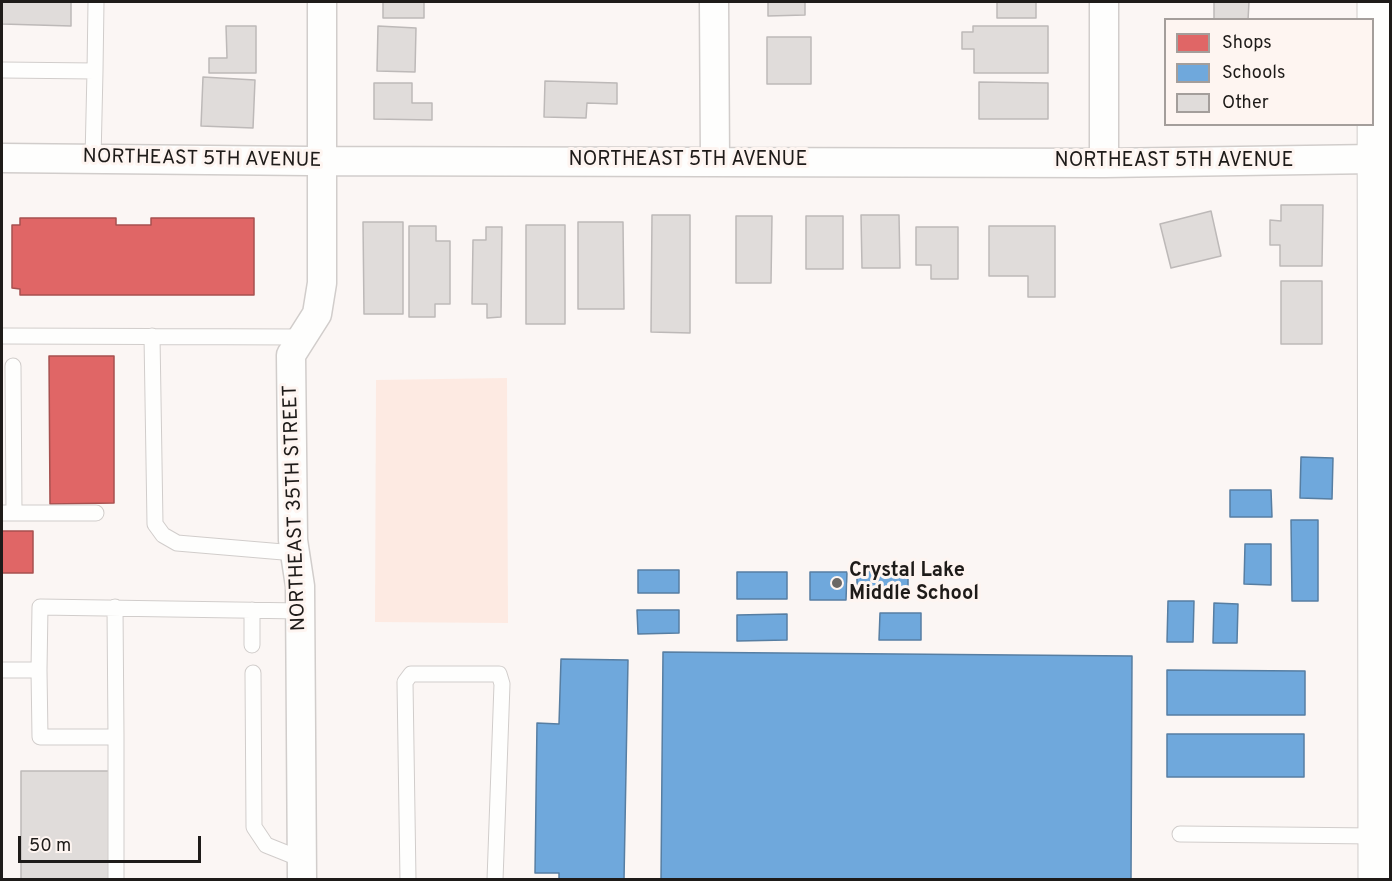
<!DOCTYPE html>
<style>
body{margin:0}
#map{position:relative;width:1392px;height:881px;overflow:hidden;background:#fbf6f4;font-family:Overpass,sans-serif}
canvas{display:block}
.frame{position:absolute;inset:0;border:3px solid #1e1b19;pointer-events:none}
.legend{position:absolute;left:1164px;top:18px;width:210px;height:108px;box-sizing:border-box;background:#fef5f1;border:2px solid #a49e9b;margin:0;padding:8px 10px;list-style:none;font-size:18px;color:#1e1b19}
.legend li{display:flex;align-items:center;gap:12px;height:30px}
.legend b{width:30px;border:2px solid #a49e9b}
.scale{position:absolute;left:18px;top:836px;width:183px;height:27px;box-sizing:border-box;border:3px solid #1e1b19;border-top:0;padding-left:8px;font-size:18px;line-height:21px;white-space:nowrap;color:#1e1b19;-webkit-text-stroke:4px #fef5f1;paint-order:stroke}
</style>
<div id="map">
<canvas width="1392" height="881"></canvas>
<div class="frame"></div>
<ul class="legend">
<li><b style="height:16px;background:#e06666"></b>Shops</li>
<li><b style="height:16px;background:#6fa8dc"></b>Schools</li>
<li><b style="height:16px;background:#e0dcda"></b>Other</li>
</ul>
<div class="scale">50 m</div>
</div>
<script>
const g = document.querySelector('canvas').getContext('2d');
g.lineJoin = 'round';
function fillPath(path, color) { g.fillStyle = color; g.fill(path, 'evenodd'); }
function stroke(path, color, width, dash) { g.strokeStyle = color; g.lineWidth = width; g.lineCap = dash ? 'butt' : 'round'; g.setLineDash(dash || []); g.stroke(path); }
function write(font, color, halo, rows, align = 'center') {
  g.font = font + ' Overpass,sans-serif'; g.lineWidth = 6; g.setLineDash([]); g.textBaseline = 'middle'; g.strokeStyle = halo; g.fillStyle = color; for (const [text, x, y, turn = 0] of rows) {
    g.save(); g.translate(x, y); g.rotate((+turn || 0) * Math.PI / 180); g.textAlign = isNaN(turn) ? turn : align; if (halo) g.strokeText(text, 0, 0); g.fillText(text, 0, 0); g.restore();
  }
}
fillPath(new Path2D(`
 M507,378L508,623L375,622L376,380Z`), '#fdeae2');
const shops = new Path2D(`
 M20,218H116V225H151V218H254V295H20V289L12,288V225H20Z
 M49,356H114V503L50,504Z
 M2,531H33V573H2Z`);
fillPath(shops, '#e06666');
stroke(shops, '#a6504f', 1.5);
const schools = new Path2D(`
 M1301,457L1333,458L1332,499L1300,498Z
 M1230,490H1271L1272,517H1230Z
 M1291,520H1318V601H1292Z
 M1245,544H1271V585L1244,584Z
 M638,570H679V593H638Z
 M857,571H908V598H857Z
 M737,572H787V599H737Z
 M810,572H847L846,600H810Z
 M1168,601H1194L1193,642H1167Z
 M1214,603L1238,604L1237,643H1213Z
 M637,610H679V633L638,634Z
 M880,613H921V640H879Z
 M787,614V640L737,641V615Z
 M663,652L1132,656L1131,880H661Z
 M561,659L628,660L624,880H559V873H535L537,723L559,724Z
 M1167,670L1305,671V715H1167Z
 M1167,734H1304V777H1167Z`);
fillPath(schools, '#6fa8dc');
stroke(schools, '#577ea2', 1.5);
const building = new Path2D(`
 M2,2H71V26L2,24Z
 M383,2H424V18H383Z
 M768,2H805V15L768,16Z
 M997,2H1036V18H997Z
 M1214,2H1249L1248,20H1214Z
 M226,26H256V73H209V58H227Z
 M378,26L416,28L415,72L377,71Z
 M973,26H1048V73H974V49H962V32H973Z
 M767,37H811V84H767Z
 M203,77L255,80L253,128L201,126Z
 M545,81L617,83V104L587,103L586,118L544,117Z
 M979,82L1048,83V119H979Z
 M374,83H412V103H432V120L374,119Z
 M1281,205H1323L1322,266H1280V245H1270V220L1281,221Z
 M1211,211L1221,256L1171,268L1160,224Z
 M652,215H690V333L651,332Z
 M861,215H899L900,268H862Z
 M736,216H772L771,283H736Z
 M806,216H843V269H806Z
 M363,222H403V314H364Z
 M578,222H623L624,309H578Z
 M526,225H565V324H526Z
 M409,226H436V241H450V304H435V317H409Z
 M989,226H1055V297H1028V276H989Z
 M486,227H502L501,317L487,318V304H472L473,240H486Z
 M916,227H958V279H931V265H916Z
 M1281,281H1322V344H1281Z
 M21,771H111V880H21Z`);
fillPath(building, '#e0dcda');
stroke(building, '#bdb9b8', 1.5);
const lane = new Path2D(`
 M2,70L95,71L93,159
 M95,71L96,2
 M2,336L302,337
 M152,336L155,524L163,535L177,543L295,553
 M13,366L14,513
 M2,513H96
 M252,610V645
 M2,670H39L40,607L301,611
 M39,670L40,737H116L115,607
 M253,673L254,827L266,845L301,859
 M116,737V880
 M1180,834L1375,836
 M408,880L405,682L411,674H499L502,684L495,880`);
const street = new Path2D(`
 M714,2L715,161
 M2,158L310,161L1104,163L1374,159
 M1104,163V2
 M302,880L300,586L293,540L291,355L317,314L322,283V2`);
const secondary = new Path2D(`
 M1374,2L1375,880`);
stroke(lane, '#d1cdcb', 17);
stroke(street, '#d1cdcb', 31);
stroke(secondary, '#d1cdcb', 35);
stroke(lane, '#fefefd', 15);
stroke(street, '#fefefd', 28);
stroke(secondary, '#fefefd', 33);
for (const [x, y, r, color] of [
 [837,583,6,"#6b6866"]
]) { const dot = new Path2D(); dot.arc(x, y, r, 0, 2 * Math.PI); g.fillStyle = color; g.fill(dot); stroke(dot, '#fef5f1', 2); }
write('20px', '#1e1b19', '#fef5f1', [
 ["NORTHEAST 5TH AVENUE",202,160,1],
 ["NORTHEAST 5TH AVENUE",688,161],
 ["NORTHEAST 5TH AVENUE",1174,162],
 ["NORTHEAST 35TH STREET",296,508,-92]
]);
write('bold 20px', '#1e1b19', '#fef5f1', [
 ["Crystal Lake",849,572],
 ["Middle School",849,595]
], 'left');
</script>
